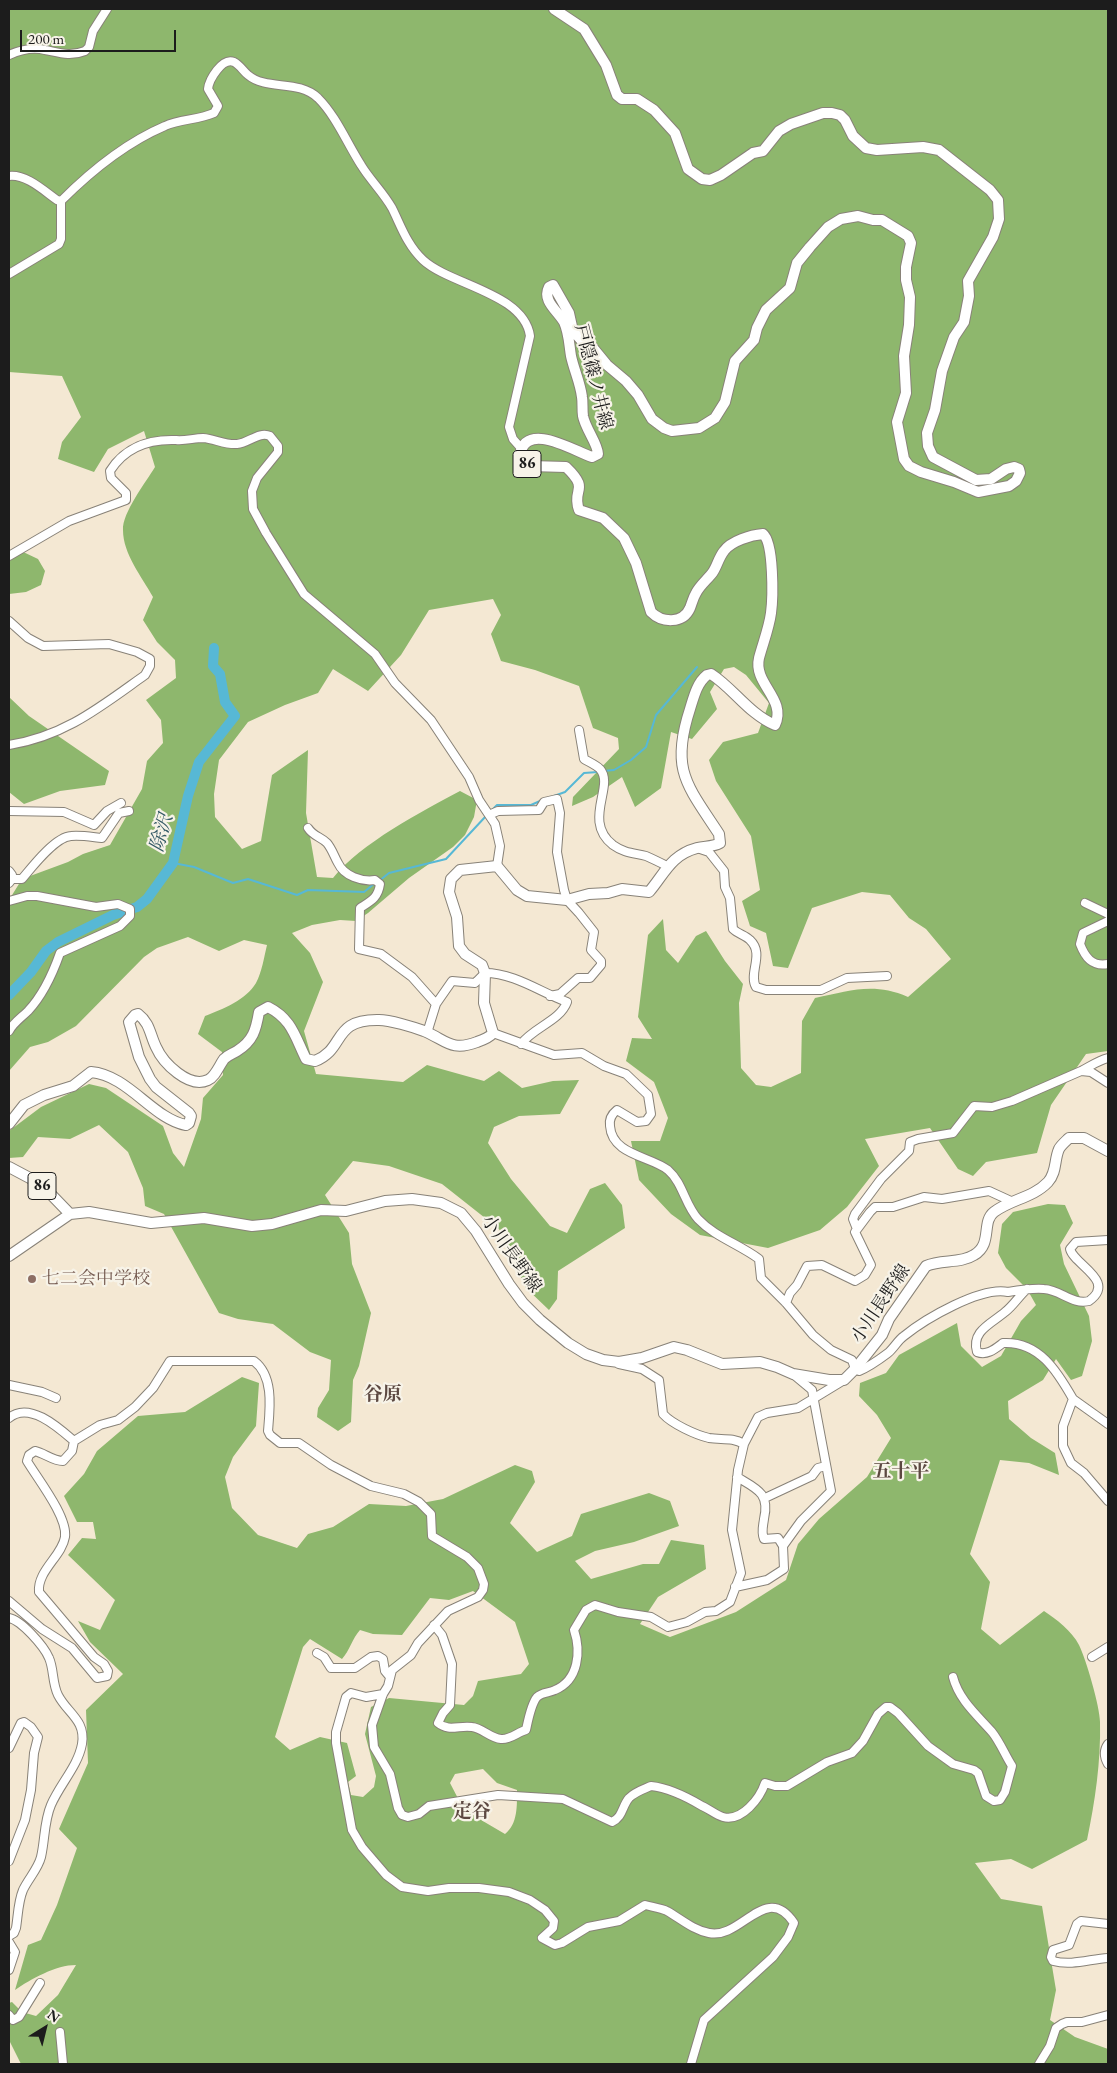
<!DOCTYPE html>
<meta charset="utf-8">
<style>
body{margin:0}
#map{position:relative;width:1117px;height:2073px;overflow:hidden;background:#f4e8d3;font-family:"EB Garamond",serif}
canvas{display:block}
.frame{position:absolute;inset:0;border:10px solid #1c1c1c;pointer-events:none}
.north{position:absolute;left:20px;top:2003px;width:50px;height:50px;-webkit-text-stroke:4px #f7f3e8;paint-order:stroke;rotate:36deg;font-size:14px;font-weight:700;line-height:20px;text-align:center;color:#1c1c1c}
.north::after{content:'';display:block;margin:auto;width:18px;height:22px;background:#1c1c1c;clip-path:polygon(50% 0,100% 100%,50% 72%,0 100%)}
.scale{position:absolute;left:20px;top:30px;width:156px;height:22px;box-sizing:border-box;border:2px solid #1c1c1c;border-top:0;padding-left:6px;font-size:15px;line-height:18px;white-space:nowrap;color:#1c1c1c;-webkit-text-stroke:4px #f7f3e8;paint-order:stroke}
</style>
<div id="map">
<canvas width="1117" height="2073"></canvas>
<div class="frame"></div>
<div class="north">N</div>
<div class="scale">200 m</div>
</div>
<script>
const g = document.querySelector('canvas').getContext('2d');
g.lineJoin = 'round';
function fillPath(path, color) { g.fillStyle = color; g.fill(path, 'evenodd'); }
function stroke(path, color, width, dash) { g.strokeStyle = color; g.lineWidth = width; g.lineCap = dash ? 'butt' : 'round'; g.setLineDash(dash || []); g.stroke(path); }
function write(font, color, halo, rows, align = 'center') {
  g.font = font + ' "EB Garamond","Noto Serif JP",serif'; g.lineWidth = 4.5; g.setLineDash([]); g.textBaseline = 'middle'; g.strokeStyle = halo; g.fillStyle = color; for (const [text, x, y, turn = 0] of rows) {
    g.save(); g.translate(x, y); g.rotate((+turn || 0) * Math.PI / 180); g.textAlign = isNaN(turn) ? turn : align; if (halo) g.strokeText(text, 0, 0); g.fillText(text, 0, 0); g.restore();
  }
}
fillPath(new Path2D(`
 M9,9H1108V1051L1086,1054L1051,1105L1037,1153L986,1162L973,1176L958,1169L930,1128L865,1139L879,1166L847,1207L820,1230L768,1248L700,1235L671,1214L639,1180L631,1141H660L668,1118L654,1082L626,1061L632,1038L652,1039L638,1017L648,935L663,919L666,950L678,963L696,936L706,931L725,961L743,984L739,1003L741,1068L756,1085L771,1087L801,1073L802,1021L815,998C850,991 873,982 908,997L951,959L926,929L909,918L890,895L862,892L812,908L788,968L773,966L766,933L750,926L742,901L760,890L751,836L716,781L709,760L723,742L758,733L769,703L746,675L734,667L724,669L710,692L717,709L692,739L671,732L661,788L635,807L622,777L593,797L572,806L573,797L619,749L618,738L593,728L579,686L535,670L501,661L491,634L501,615L493,599L429,610L401,655L368,691L333,669L318,693L285,705L248,722L219,760L214,794L215,817L242,849L261,841L272,775L308,750L306,813L317,877L333,878C361,843 421,812 460,791L477,800L474,817L465,835L453,847L409,878L368,913L356,921L340,920L312,925L292,933L310,953L323,982L304,1031L316,1074L403,1082L427,1065L484,1081L499,1071L522,1088L553,1081L579,1080L560,1114L519,1116L494,1127L488,1143L511,1179L550,1226L567,1233L590,1189L605,1183L622,1205L625,1228L558,1271L557,1299L549,1310L526,1288L499,1229L442,1184L389,1166L353,1161L325,1195L349,1233L352,1264L371,1313L359,1366L353,1380L351,1422L338,1431L317,1417L318,1408L329,1390L331,1360L310,1352L273,1324L238,1319L219,1313L164,1214L145,1206L143,1188L128,1152L99,1125L70,1139L38,1137L23,1157L9,1158V1131L41,1107L89,1084L106,1088L163,1126L173,1153L184,1167L201,1119L203,1098L223,1075L222,1052L198,1034L205,1016C223,1009 246,1000 256,983C262,972 264,957 267,945L244,940L219,951L188,937L157,948L144,957L76,1026L48,1042L30,1047L9,1071V900L22,879L68,862L83,854L110,845L142,789L147,761L163,743L161,720L146,700L176,678L175,660L157,642L143,620L153,597C142,577 123,554 123,530C122,513 146,482 155,467L144,431L108,449L94,472L58,459L62,442L81,417L62,376L9,372Z
 M9,550H19L38,559L45,571L41,585L26,592L9,594Z
 M9,697L29,716L109,771L105,785L60,791L24,804L9,792Z
 M1048,1204L1065,1205L1073,1223L1060,1245L1064,1264L1089,1316L1092,1341L1082,1376L1071,1380L1056,1359L1043,1380L1008,1401L1009,1419L1031,1438L1055,1453L1059,1475L1029,1463L1000,1460L970,1554L990,1582L981,1629L1000,1645L1044,1611C1056,1619 1072,1631 1079,1645C1086,1659 1100,1707 1100,1722C1101,1761 1095,1802 1087,1840L1032,1869L1011,1859L975,1863L1001,1899L1042,1906L1056,1990L1050,2020L1075,2037L1108,2049V2064H21L9,2040V2003L12,2002L22,2012L36,2016L58,1995L76,1965C56,1965 31,1979 15,1990L28,1945L41,1940L57,1905L77,1848L59,1829L88,1763L86,1710L123,1674L90,1642L78,1621L100,1630L115,1600L68,1555L82,1538L96,1539L93,1522H77L64,1496L84,1474L97,1451L138,1416L185,1412L242,1377L259,1383L256,1426L233,1457L225,1477L232,1508L258,1535L297,1548L308,1534L333,1527L369,1504L406,1506L443,1499L515,1465L532,1471L535,1482L510,1523L537,1552L572,1536L581,1514L649,1493L670,1501L679,1526L634,1542L595,1551L575,1561L591,1579L643,1564H659L671,1540L704,1545L706,1569L658,1597L640,1624L670,1637L736,1612L786,1580L798,1544L819,1519L867,1477L891,1438L877,1415L859,1396L860,1383L886,1373L899,1355L957,1323L961,1346L982,1367L1001,1356L1021,1321L1036,1305L1027,1289L1006,1268L998,1253L1002,1224L1013,1212ZM473,1591L515,1622L529,1664L521,1674L478,1681L473,1696L464,1705L389,1698L371,1707L365,1734L376,1776L374,1787L363,1797L351,1795L348,1782L356,1776L347,1743L320,1737L290,1750L275,1737L303,1647L310,1639L342,1659C350,1650 352,1639 360,1630L373,1634L402,1635L430,1598L449,1600ZM483,1769L497,1783L517,1790C517,1805 518,1824 505,1834L464,1810L450,1783L455,1774Z`), '#8eb76d');
stroke(new Path2D(`
 M603,771L614,770L631,760L646,747L656,715L697,667
 M554,796L565,792L584,773L598,772
 M491,811L497,805H531L540,801
 M173,863L194,867L233,883L248,879L297,895L308,890L364,892L375,883
 M379,881L389,873L446,859L486,816`), '#57b8d5', 2);
stroke(new Path2D(`
 M9,995L31,972L46,951L58,942L113,915L137,907L147,899L173,863L188,796L199,762L235,716L225,702L220,674L213,666L214,648`), '#57b8d5', 10);
const minor = new Path2D(`
 M9,55C20,50 33,47 45,50C60,53 70,57 85,51L89,47L93,31L107,9
 M9,176C26,174 43,190 57,200L61,201
 M9,274L59,244L61,239V201C92,170 125,143 165,126C180,119 198,120 214,113L218,106L208,89C209,80 222,57 234,62C240,65 243,71 248,75C267,91 298,79 318,98C336,116 347,143 361,165C370,180 383,192 392,208C401,226 407,245 423,260C450,285 524,293 530,336L509,427L513,439L521,448
 M9,556L69,521L126,500V493L111,478L110,471C125,447 150,439 176,440C185,441 194,438 203,438C215,439 225,445 237,444C249,443 259,431 270,436L278,446V452L257,478L252,491L253,509L266,533L304,594L375,654L395,683L431,720L469,777L479,800L495,824L500,846L497,866
 M9,621L28,638L43,646L109,644L137,652L150,659V666L145,675C100,707 65,736 9,745
 M579,730L584,759C589,762 596,765 600,769C615,786 582,821 613,845C624,853 634,853 646,856C653,859 661,863 667,866
 M9,811L64,812L94,825L107,811L121,803
 M489,815L498,811L539,810L544,802L557,799L560,813L557,852L564,890L567,900L579,913L594,932L591,950L601,961V965L590,978H578L560,994L550,996
 M308,828C313,836 321,837 327,843C332,849 334,856 338,863C344,876 362,882 375,880L380,884C378,898 371,901 360,908L359,949L381,954L412,977L436,1004
 M697,848L709,852L724,871L725,887L730,898L733,929C738,934 745,935 750,940C765,954 748,973 756,987L766,990H821L847,978L887,976
 M9,871L12,875V879L9,883
 M12,879H22C32,867 55,837 71,836C81,835 92,837 102,838L119,813L129,811
 M9,901L27,896H37L96,907L118,904L130,909V916L120,926L60,953C53,973 43,995 28,1011C21,1018 14,1022 9,1031
 M1085,903L1108,914
 M1108,921L1083,933L1080,944C1085,957 1092,967 1108,964
 M427,1033L436,1004L452,981L475,983L485,973C514,973 540,992 567,1002C560,1021 534,1027 521,1044
 M493,1033L554,1055L582,1053L604,1066L626,1074L648,1095L651,1114L646,1121L637,1122L617,1110C612,1114 609,1120 610,1126C612,1155 650,1156 668,1170C683,1183 685,1205 698,1219C715,1237 739,1244 759,1259L761,1278L786,1303L813,1335L831,1350L852,1360L855,1369L859,1371C869,1367 880,1359 888,1353C894,1348 898,1340 904,1336C925,1319 981,1286 1008,1292C1020,1290 1032,1288 1044,1289C1061,1290 1072,1305 1089,1301C1117,1281 1074,1265 1070,1249L1076,1242L1108,1240
 M1081,1071L1091,1072L1108,1083
 M857,1229L853,1219L855,1214L881,1179L909,1151L910,1142L918,1139L953,1133L974,1106L992,1107L1012,1101L1081,1071C1091,1066 1097,1061 1108,1058
 M1027,1289C1019,1296 1013,1306 1005,1312C991,1324 971,1331 977,1352C987,1356 995,1349 1003,1343C1039,1341 1057,1371 1073,1399L1063,1426V1446L1071,1463L1084,1473L1108,1501
 M786,1303L790,1293L797,1285L807,1266L822,1265L855,1281L865,1275L871,1265L855,1232L870,1212L875,1207H893L924,1197L942,1199L989,1191L1013,1202
 M619,1364L642,1369L659,1380L663,1414C672,1424 696,1435 709,1438C722,1440 732,1437 744,1444
 M9,1385L42,1392L56,1398
 M1073,1399L1108,1424
 M9,1418C29,1401 58,1427 74,1441
 M74,1441L100,1425L118,1420L135,1407L153,1388L170,1361H254C274,1376 270,1408 268,1431L270,1435L280,1443H299L331,1465L371,1486L404,1494L419,1502L431,1514L432,1536L467,1557L478,1568L484,1584L483,1590L478,1597L448,1611L418,1643L411,1655L392,1670L388,1686L383,1694L372,1725L374,1747L390,1774L398,1808L402,1815L408,1817L419,1814L429,1806L498,1795L563,1799L612,1822C623,1817 622,1806 629,1798C635,1792 644,1789 651,1786C669,1788 687,1797 702,1806C709,1809 716,1815 723,1817C742,1822 760,1798 765,1783L775,1786H787L827,1762L852,1753L863,1741L878,1714L886,1707H890L898,1713L928,1746L953,1764L974,1770L978,1773L986,1796L994,1801L1000,1800L1005,1792L1012,1766C1005,1755 1000,1742 992,1732C977,1715 959,1700 953,1677
 M737,1477C757,1489 770,1493 764,1519C763,1527 761,1532 764,1539L778,1538L783,1546
 M765,1498L812,1476L818,1468L826,1466
 M735,1587L767,1580L784,1569L783,1546L801,1521L831,1491L812,1390L794,1375
 M9,1601L42,1629L72,1648L97,1678L107,1676L108,1671L104,1664L94,1657L39,1592C37,1571 62,1556 65,1537C68,1517 37,1478 27,1461L29,1455L35,1451C44,1453 53,1461 63,1461L72,1451L74,1441
 M9,1618C21,1620 44,1646 49,1658C54,1669 52,1683 58,1695C67,1713 86,1720 82,1744C78,1766 60,1784 51,1805C44,1821 45,1840 41,1857C38,1869 28,1879 23,1890C18,1902 18,1916 16,1928L14,1933L9,1936
 M434,1625L442,1635L452,1664L450,1705L443,1713L438,1723C449,1732 459,1725 472,1727C482,1728 490,1738 501,1739C510,1740 518,1732 526,1730C528,1721 531,1704 537,1697C542,1692 549,1693 555,1690C579,1680 581,1651 574,1630L586,1610L595,1605L618,1612L651,1617L668,1627L687,1622L705,1612L716,1611L730,1602L741,1573L732,1530L738,1470L744,1444L758,1417L767,1413L798,1408L844,1380
 M317,1653L324,1657L331,1668H355L371,1657L378,1656L383,1659L385,1671L390,1677
 M1092,1657L1108,1647
 M383,1694L366,1697L351,1693L346,1697L336,1732V1743L352,1830L362,1847L386,1875L402,1887L428,1891L449,1888H479L509,1892L530,1900L545,1910L554,1921L553,1928L542,1938L555,1945L562,1943L588,1927L619,1921L645,1905C652,1907 661,1908 667,1911C681,1919 693,1930 709,1933C741,1940 766,1881 794,1923L788,1937L773,1957L704,2020L691,2064
 M1108,1744C1103,1751 1104,1757 1108,1764
 M9,1748L21,1723L24,1722L31,1727L38,1737L34,1753L31,1790L25,1820L9,1861
 M1108,1924L1081,1921L1077,1924L1069,1945L1053,1950L1051,1957L1053,1961C1072,1966 1090,1959 1108,1958
 M9,1942L15,1952L9,1970
 M9,2015L13,2020L19,2017L40,1983
 M60,2032L63,2064
 M1039,2064L1050,2046L1056,2028L1062,2024L1067,2022H1082L1108,2015`);
const major = new Path2D(`
 M9,1124L24,1105L44,1095L73,1086L91,1072C128,1075 153,1119 186,1125L189,1123L191,1116L189,1113L156,1087L150,1079L139,1057L129,1022L135,1015L138,1014C150,1023 150,1035 156,1047C163,1063 189,1089 208,1080C215,1077 219,1066 224,1059C228,1055 232,1054 237,1051C253,1041 256,1030 259,1012L268,1007C292,1019 295,1037 306,1059L315,1061C346,1049 331,1019 379,1020C390,1020 413,1027 424,1031C446,1040 451,1052 477,1042C483,1040 489,1038 493,1033L484,1003L485,973L482,965L465,954L459,946L457,917L449,892L451,879L460,870L497,866L517,890L527,896L567,900L589,894L608,893L622,889L649,892C665,873 671,855 697,848C705,846 713,847 720,843L719,834C687,785 670,770 690,709C694,696 697,683 707,675L711,674C734,689 749,714 775,725C787,699 753,684 759,658C763,643 769,628 771,613C773,598 774,543 763,534C751,535 731,541 724,551C719,557 717,566 713,572C708,579 700,585 696,593C693,598 692,603 690,608C683,624 662,623 651,612L636,563L624,538L603,518L579,510C571,488 591,491 566,467L530,466L520,454C527,421 574,451 592,457L598,454C598,444 585,428 583,416C582,409 583,403 582,397C580,382 574,370 571,356C569,344 569,333 564,322C557,310 542,301 549,287L553,285L569,313L573,331L582,341L593,348L607,365L626,381L638,395L652,419L664,428L672,431L699,428L715,418L725,402L735,361L754,340L757,328L766,310L790,288L797,263L810,247L828,227L841,219L858,216L873,220H882L908,236L911,243L906,267V280L910,297L909,325L904,356L906,393L897,422L904,459L909,466L921,472L954,482L978,492L1009,486L1016,481L1020,473L1019,469L1014,467L1006,469L991,479L976,480L933,457L928,446L927,433L935,410L942,371L954,337L964,322L969,296L968,281L993,237L999,219L998,200L990,190L939,150L923,147L877,150L866,148L853,136L845,120L840,115L832,113H823L791,124L779,131L763,151L753,153L721,175L710,180L702,179L688,169L675,133L654,110L637,99H622L617,95L606,65L584,29L554,9
 M9,1167L41,1184L70,1214
 M9,1256L70,1214L89,1212L151,1223L204,1218L252,1226L272,1224L321,1210L346,1211L385,1201L412,1199L441,1203L461,1213L476,1231L509,1284L523,1303L540,1320L568,1343L586,1354L603,1360L619,1362L642,1358L674,1347L687,1350L722,1364L760,1362L777,1367L793,1374L829,1380H844L855,1369L882,1335L889,1319L926,1266C941,1259 960,1264 974,1255C993,1244 981,1222 994,1212C1011,1199 1033,1198 1048,1182C1057,1172 1054,1160 1059,1149C1061,1145 1066,1141 1069,1138H1084L1108,1151`);
stroke(minor, '#888278', 10);
stroke(major, '#888278', 12);
stroke(minor, '#fff', 8);
stroke(major, '#fff', 10);
for (const [x, y, r, color] of [
 [32,1279,5,"#8d6e63"]
]) { const dot = new Path2D(); dot.arc(x, y, r, 0, 2 * Math.PI); g.fillStyle = color; g.fill(dot); stroke(dot, '#f7f3e8', 2); }
for (const [x, y, w] of [
 [527,464,28],
 [42,1186,28]
]) { const box = new Path2D(); box.roundRect(x - w / 2, y - 13.5, w, 27, 4); g.fillStyle = '#f7f3e8'; g.fill(box); stroke(box, '#1c1c1c', 1); }
write('bold 16px', '#1c1c1c', null, [
 ["86",527,464],
 ["86",42,1186]
]);
write('18px', '#1c1c1c', '#f7f3e8', [
 ["戸隠篠ノ井線",593,377,76],
 ["小川長野線",511,1254,55],
 ["小川長野線",881,1304,-56]
]);
write('18px', '#785e54', '#f7f3e8', [
 ["七二会中学校",42,1279]
], 'left');
write('italic 19px', '#345a66', '#f7f3e8', [
 ["除沢",162,833,-74]
]);
write('bold 19px', '#5c4841', '#f7f3e8', [
 ["谷原",383,1395],
 ["五十平",901,1472],
 ["定谷",472,1812]
]);
</script>
